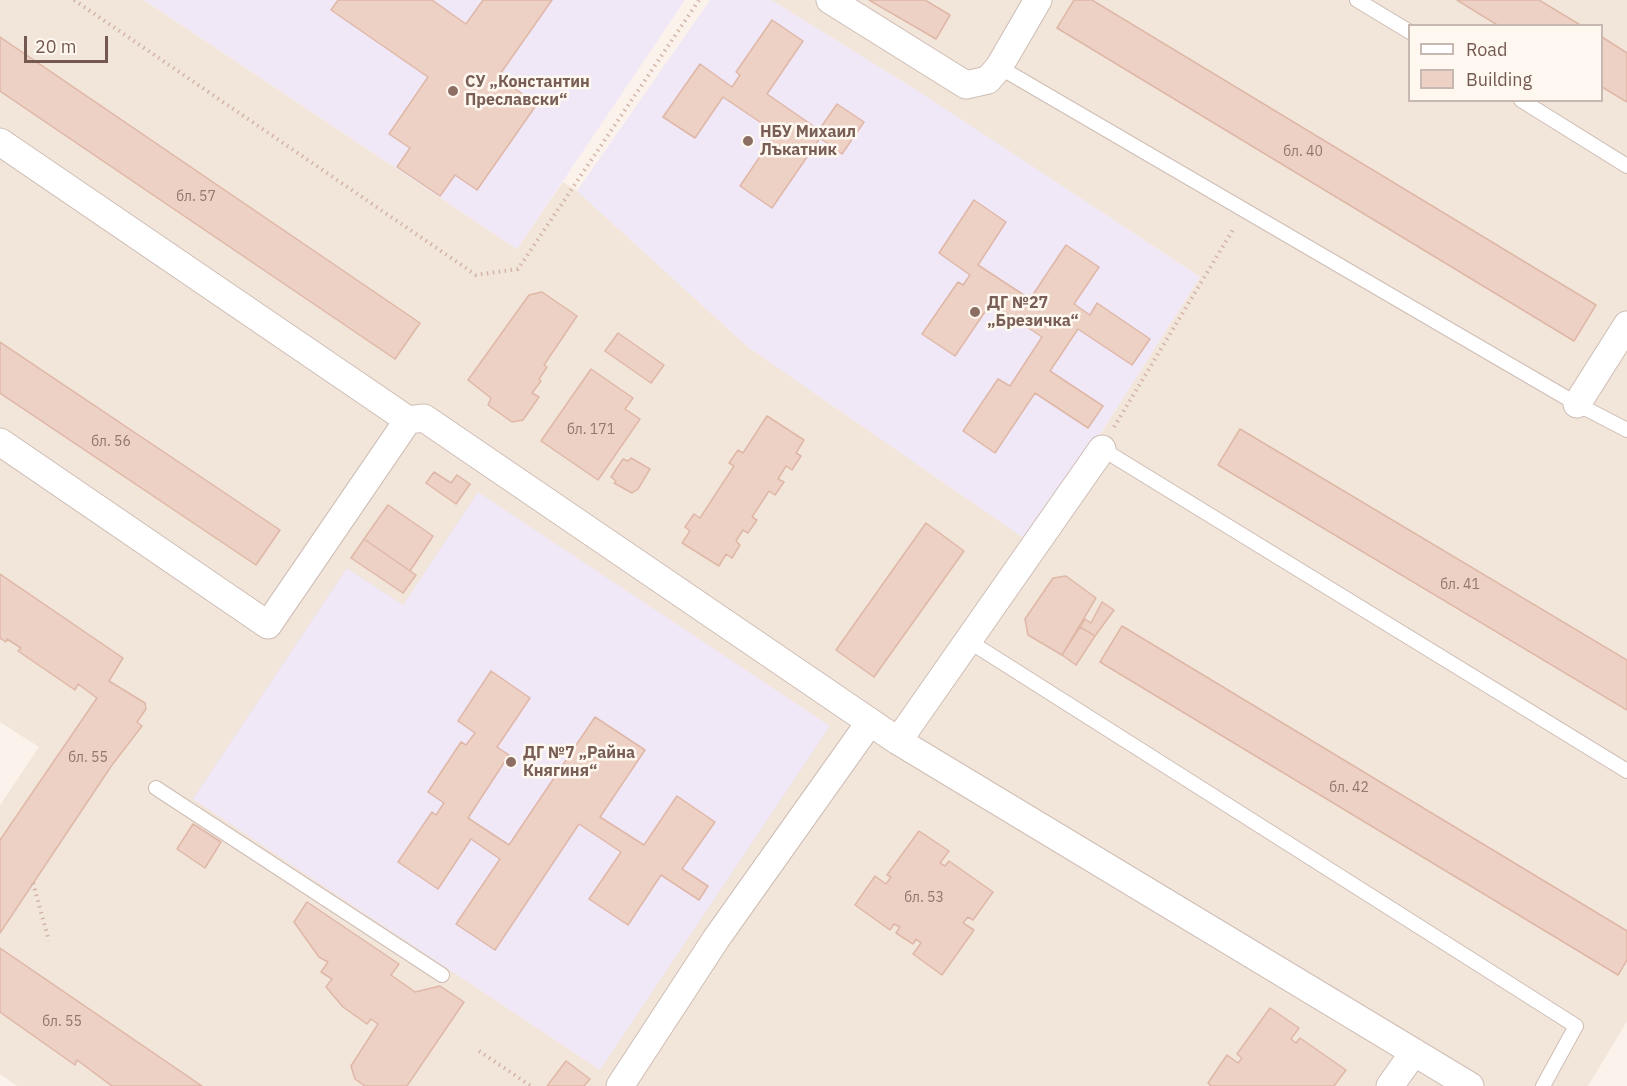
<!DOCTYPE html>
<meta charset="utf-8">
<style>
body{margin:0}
#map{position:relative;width:1627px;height:1086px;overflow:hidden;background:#fbf3eb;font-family:"IBM Plex Sans",sans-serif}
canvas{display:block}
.legend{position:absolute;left:1408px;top:24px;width:195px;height:78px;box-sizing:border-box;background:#fef8f1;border:2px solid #c7b8b1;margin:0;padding:8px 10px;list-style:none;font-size:18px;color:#745950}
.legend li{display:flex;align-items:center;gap:12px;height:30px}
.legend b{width:30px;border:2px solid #c7b8b1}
.scale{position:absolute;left:24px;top:36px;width:84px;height:27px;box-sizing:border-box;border:3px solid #745950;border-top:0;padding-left:8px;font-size:18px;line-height:21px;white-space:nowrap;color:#745950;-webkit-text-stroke:4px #fef8f1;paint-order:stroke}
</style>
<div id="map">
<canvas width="1627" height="1086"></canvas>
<ul class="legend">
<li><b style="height:8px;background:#fff"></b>Road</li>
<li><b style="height:16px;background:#eed1c5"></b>Building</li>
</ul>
<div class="scale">20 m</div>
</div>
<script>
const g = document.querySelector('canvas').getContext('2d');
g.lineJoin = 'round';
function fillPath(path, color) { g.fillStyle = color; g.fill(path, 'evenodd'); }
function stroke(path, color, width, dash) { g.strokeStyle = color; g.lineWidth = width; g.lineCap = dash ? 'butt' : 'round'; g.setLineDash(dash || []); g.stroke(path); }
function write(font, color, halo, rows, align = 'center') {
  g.font = font + ' "IBM Plex Sans",sans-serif'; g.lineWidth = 5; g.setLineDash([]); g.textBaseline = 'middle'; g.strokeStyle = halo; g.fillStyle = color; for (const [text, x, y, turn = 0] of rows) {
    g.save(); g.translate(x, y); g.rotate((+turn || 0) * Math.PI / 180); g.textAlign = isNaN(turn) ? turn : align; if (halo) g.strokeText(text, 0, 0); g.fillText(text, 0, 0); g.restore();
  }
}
fillPath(new Path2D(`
 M0,0H144L517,249L563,182L577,191L748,347L1031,543L1200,277L918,91L771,0H1627V1021L1588,1086H17L0,1074V805L39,747L0,722ZM1410,26H1602V100H1410Z`), '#f2e5da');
fillPath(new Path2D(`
 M144,0H685L517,249Z
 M710,0H771L918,91L1200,277L1031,543L748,347L577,191Z
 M478,492L830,726L600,1070L193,799L347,568L403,605Z`), '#f0e7f7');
const building = new Path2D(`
 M338,0H432L466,24L483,0H552L498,77L537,104L477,190L455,175L440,196L397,167L410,148L389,134L428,77L331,10Z
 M869,0H925L950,15L936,39Z
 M1074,0H1092L1596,305L1574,341L1057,28Z
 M1457,0H1539L1582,26H1499Z
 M772,20L803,41L767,94L819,130L837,104L864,122L842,154L820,138L772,208L740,186L776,133L723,97L695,138L663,117L700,64L732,87L740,75L736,72Z
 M0,37L420,323L395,359L0,91Z
 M1602,37L1627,53V102L1602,87Z
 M974,200L1006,222L978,265L1030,299L1066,245L1099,267L1074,304L1090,315L1097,303L1150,339L1132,365L1078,329L1050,371L1103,406L1088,428L1035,393L995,453L963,431L998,379L1010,386L1042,337L991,303L955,356L922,334L958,282L963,285L970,275L939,253Z
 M542,292L577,316L544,365L547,367L539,379L541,381L532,393L539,397L523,420L512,422L488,405L491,398L468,380L529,295Z
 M618,333L664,365L651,383L605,351Z
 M0,342L280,530L256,565L0,393Z
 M591,369L633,398L625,409L640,419L598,480L541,441Z
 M767,416L804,440L796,453L801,456L792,470L786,466L778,479L784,482L775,495L769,491L752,517L757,520L748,533L743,530L736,541L740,545L732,558L726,554L719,566L682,543L690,531L685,527L694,514L700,518L734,466L729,463L738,450L743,453Z
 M1240,429L1627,660V710L1218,465Z
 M631,458L650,469L638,489L632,493L614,483L616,481L611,477L623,459L628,461Z
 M434,472L451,483L457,475L470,484L456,504L426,483Z
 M388,505L433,536L410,571L364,539Z
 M926,523L964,551L874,677L836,650Z
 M364,539L416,575L403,593L351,558Z
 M0,574L123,658L109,681L145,703L146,709L137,722L142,726L112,765L0,933V840L97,698L78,684L75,690L18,651L21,648L7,639L6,642L0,638Z
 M1066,576L1096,598L1062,655L1028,635L1025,619L1053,578Z
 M1102,602L1114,610L1095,636L1080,627L1085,619L1091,623Z
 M1122,626L1627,931V960L1618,975L1100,662Z
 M1080,627L1095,636L1076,665L1062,655Z
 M491,671L530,698L497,747L509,755L468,818L509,845L595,717L645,750L600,817L644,845L677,796L715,822L682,869L708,886L699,900L661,875L628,925L589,899L621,852L579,824L495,950L456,924L500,859L471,839L438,889L398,862L432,812L436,815L444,803L428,792L461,742L466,745L475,733L458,721Z
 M193,824L221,842L205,868L177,849Z
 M919,831L949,851L940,863L945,866L949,861L993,892L973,920L968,917L963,923L974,930L942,975L913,954L921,943L916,939L913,944L896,933L900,927L894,924L890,930L855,905L875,876L886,884L891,877L887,875Z
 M307,902L399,964L391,975L415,992L440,986L464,1002L407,1086H365L355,1079L351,1066L378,1024L371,1019L367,1024L343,1007L326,987L332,979L321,972L328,962L319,957L294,922Z
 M0,948L202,1086H112L77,1060L75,1065L0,1012Z
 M1270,1008L1299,1028L1291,1039L1296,1043L1300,1038L1346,1070L1334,1086H1211L1208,1083L1227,1055L1238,1063L1242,1058L1237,1054Z
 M566,1061L590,1079L584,1086H547Z`);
fillPath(building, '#eed1c5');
stroke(building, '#dfb7a7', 1.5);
const service = new Path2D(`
 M1357,0L1410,32
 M999,67L1577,404L1627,430
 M1521,100L1627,166
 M1102,449L1627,771
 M967,640L1576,1026L1543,1086
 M156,788L442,975`);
const minor = new Path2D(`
 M830,0L966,85L988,80L999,67L1038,0
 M0,142L408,420
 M1577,404L1627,325
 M0,442L268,625L408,420L424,418L898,741L1470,1086
 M898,741L1102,449
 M620,1086L716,939L870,722
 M1390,1086L1414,1052`);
stroke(service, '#cebdb4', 16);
stroke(minor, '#cebdb4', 29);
stroke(new Path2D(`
 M74,0L476,275L518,269L699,0
 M1114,427L1234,228
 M33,883L49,941
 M479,1051L531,1086`), '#d3b5a8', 4, [1.5, 4.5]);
stroke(service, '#fff', 14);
stroke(minor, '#fff', 27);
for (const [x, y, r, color] of [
 [453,91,6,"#8d6e63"],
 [748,141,6,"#8d6e63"],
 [975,312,6,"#8d6e63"],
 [511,762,6,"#8d6e63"]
]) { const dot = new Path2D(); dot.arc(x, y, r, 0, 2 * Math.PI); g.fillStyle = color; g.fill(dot); stroke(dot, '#fef8f1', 2); }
write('14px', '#92776d', null, [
 ["бл. 40",1303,152],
 ["бл. 57",196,197],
 ["бл. 171",591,430],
 ["бл. 56",111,442],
 ["бл. 41",1460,585],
 ["бл. 55",88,758],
 ["бл. 42",1349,788],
 ["бл. 53",924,898],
 ["бл. 55",62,1022]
]);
write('bold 16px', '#785e54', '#fef8f1', [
 ["СУ „Константин",465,82],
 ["Преславски“",465,100],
 ["НБУ Михаил",760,132],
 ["Лъкатник",760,150],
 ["ДГ №27",987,303],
 ["„Брезичка“",987,321],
 ["ДГ №7 „Райна",523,753],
 ["Княгиня“",523,771]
], 'left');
</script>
